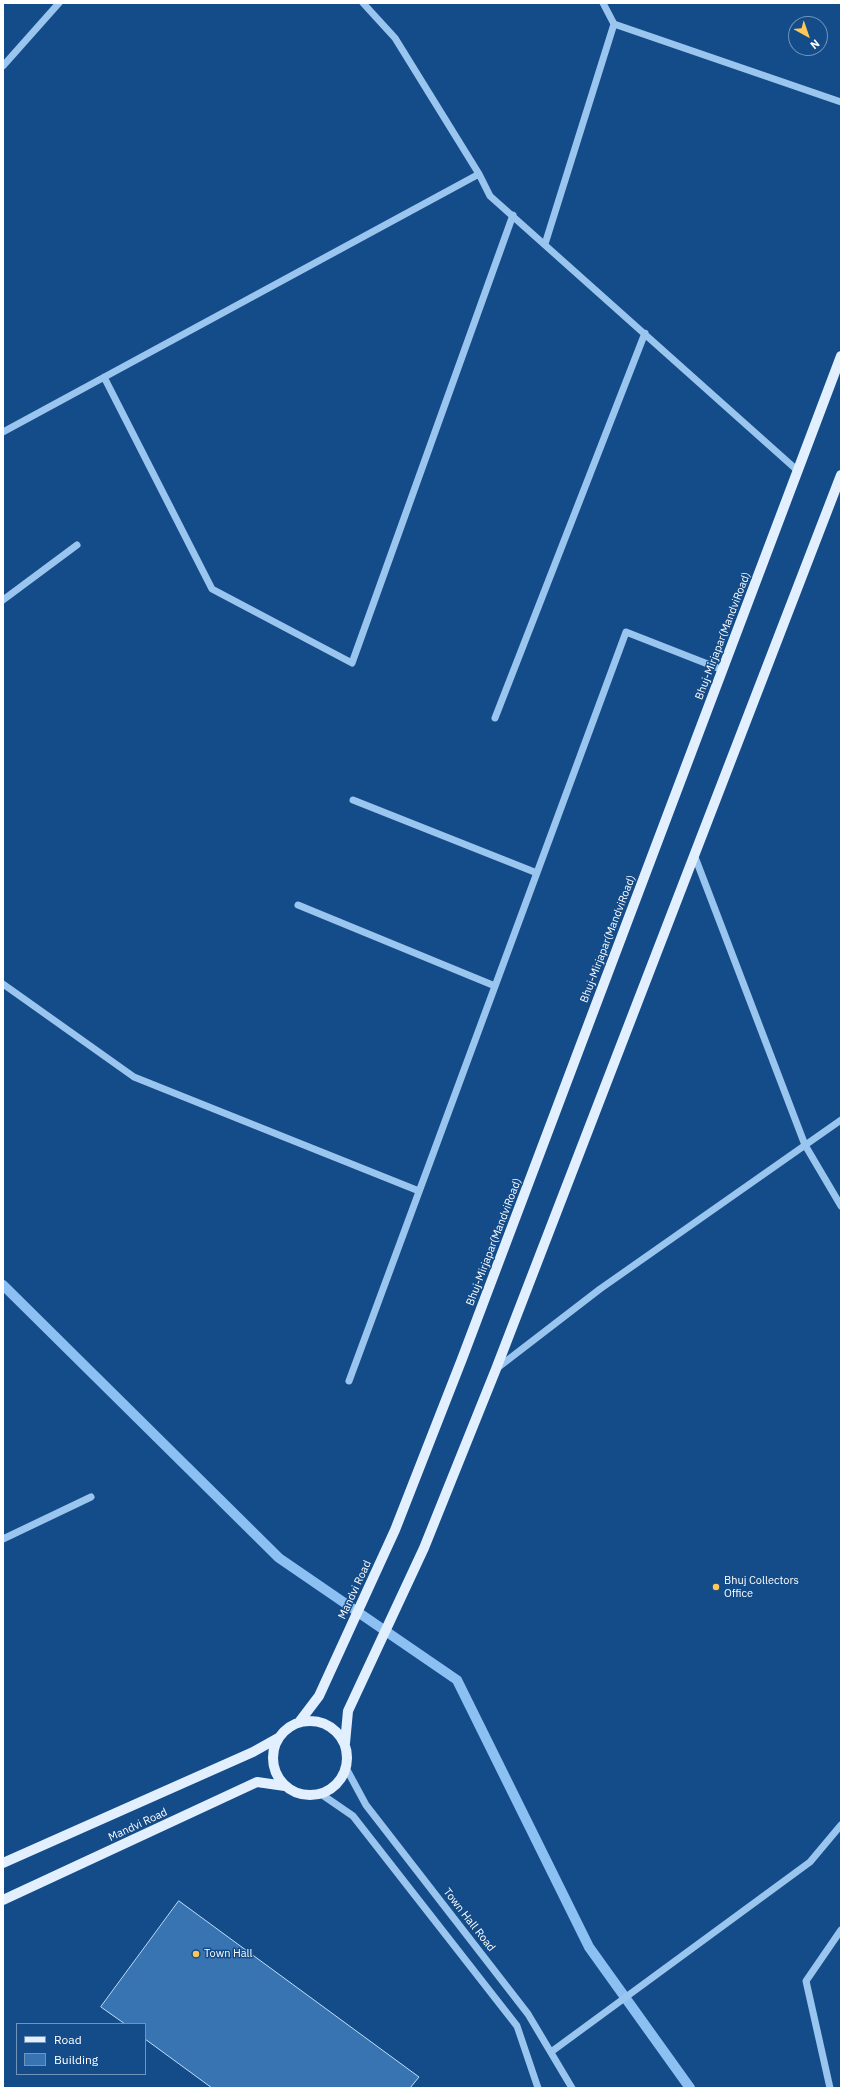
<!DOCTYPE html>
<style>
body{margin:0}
#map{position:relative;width:844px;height:2091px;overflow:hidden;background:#144c89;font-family:"IBM Plex Sans",sans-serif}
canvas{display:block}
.frame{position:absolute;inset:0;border:4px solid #fff;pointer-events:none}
.legend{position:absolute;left:16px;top:2023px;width:130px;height:52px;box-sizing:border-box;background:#144c89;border:1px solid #7294b8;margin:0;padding:5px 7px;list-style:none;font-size:12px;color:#fff}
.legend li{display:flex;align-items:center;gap:8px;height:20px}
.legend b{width:20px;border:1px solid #7294b8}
.north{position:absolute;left:788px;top:16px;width:40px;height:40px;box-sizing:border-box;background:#144c89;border:1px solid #7294b8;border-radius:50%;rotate:140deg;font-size:11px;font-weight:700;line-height:16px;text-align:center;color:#fff}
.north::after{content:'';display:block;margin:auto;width:14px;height:18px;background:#ffc758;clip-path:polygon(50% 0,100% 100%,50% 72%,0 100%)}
</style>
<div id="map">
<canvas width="844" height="2091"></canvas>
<div class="frame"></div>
<ul class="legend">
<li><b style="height:5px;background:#e2efff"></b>Road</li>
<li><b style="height:11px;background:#3874b1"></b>Building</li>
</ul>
<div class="north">N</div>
</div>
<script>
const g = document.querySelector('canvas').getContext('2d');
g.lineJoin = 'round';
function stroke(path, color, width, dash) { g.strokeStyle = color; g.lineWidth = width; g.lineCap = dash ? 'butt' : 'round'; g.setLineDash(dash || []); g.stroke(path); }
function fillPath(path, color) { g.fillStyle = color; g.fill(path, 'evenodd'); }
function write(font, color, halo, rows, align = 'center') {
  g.font = font + ' "IBM Plex Sans",sans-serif'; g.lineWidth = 3; g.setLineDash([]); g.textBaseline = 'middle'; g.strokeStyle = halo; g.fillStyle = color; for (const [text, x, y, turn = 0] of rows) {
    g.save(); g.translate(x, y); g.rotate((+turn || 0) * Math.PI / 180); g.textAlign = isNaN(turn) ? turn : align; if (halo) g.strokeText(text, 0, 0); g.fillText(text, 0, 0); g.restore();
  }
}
stroke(new Path2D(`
 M3,1285L279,1558L457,1680L589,1947L690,2088`), '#8cc0f3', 10);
const building = new Path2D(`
 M179,1901L419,2077L410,2088H212L145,2039V2024H125L101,2007Z`);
fillPath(building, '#3874b1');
stroke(building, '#c0defb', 1);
stroke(new Path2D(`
 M363,3L395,38L479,174L490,196L798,471
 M603,3L614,24L841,102
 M3,66L59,3
 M545,244L614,24
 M104,377L212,589L352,663L513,215
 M3,432L479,174
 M3,600L77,545
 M495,718L645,333
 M353,800L537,873
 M695,857L805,1145L841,1206
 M298,905L495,986
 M3,984L134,1077L419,1191
 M496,1369L600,1289L841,1120
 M349,1381L626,632L723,670
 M3,1539L91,1497
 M346,1768L366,1805L528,2014L572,2088
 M321,1794L353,1816L517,2026L538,2088
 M551,2052L810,1862L841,1825
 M830,2088L806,1981L841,1930`), '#9ac5ef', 7);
stroke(new Path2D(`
 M273 1758a37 37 0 1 1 74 0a37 37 0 1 1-74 0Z
 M300,1721L319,1696L395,1530L462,1359L841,356
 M345,1743L348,1711L424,1548L496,1369L841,475
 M3,1863L253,1752L278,1738
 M3,1900L257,1782L285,1786`), '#e2efff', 10);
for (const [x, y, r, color] of [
 [716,1587,4,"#ffc758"],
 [196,1954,4,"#ffc758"]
]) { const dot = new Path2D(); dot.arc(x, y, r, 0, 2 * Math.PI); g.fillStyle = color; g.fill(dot); stroke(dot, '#144c89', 1.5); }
write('11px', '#fff', '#144c89', [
 ["Bhuj-Mirjapar(MandviRoad)",723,636,-69],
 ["Bhuj-Mirjapar(MandviRoad)",608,939,-69],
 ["Bhuj-Mirjapar(MandviRoad)",494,1242,-69],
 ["Mandvi Road",355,1590,-65],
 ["Mandvi Road",138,1825,-25],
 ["Town Hall Road",469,1920,52]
]);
write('11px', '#fff', '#144c89', [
 ["Bhuj Collectors",724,1581],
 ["Office",724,1594],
 ["Town Hall",204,1954]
], 'left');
</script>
